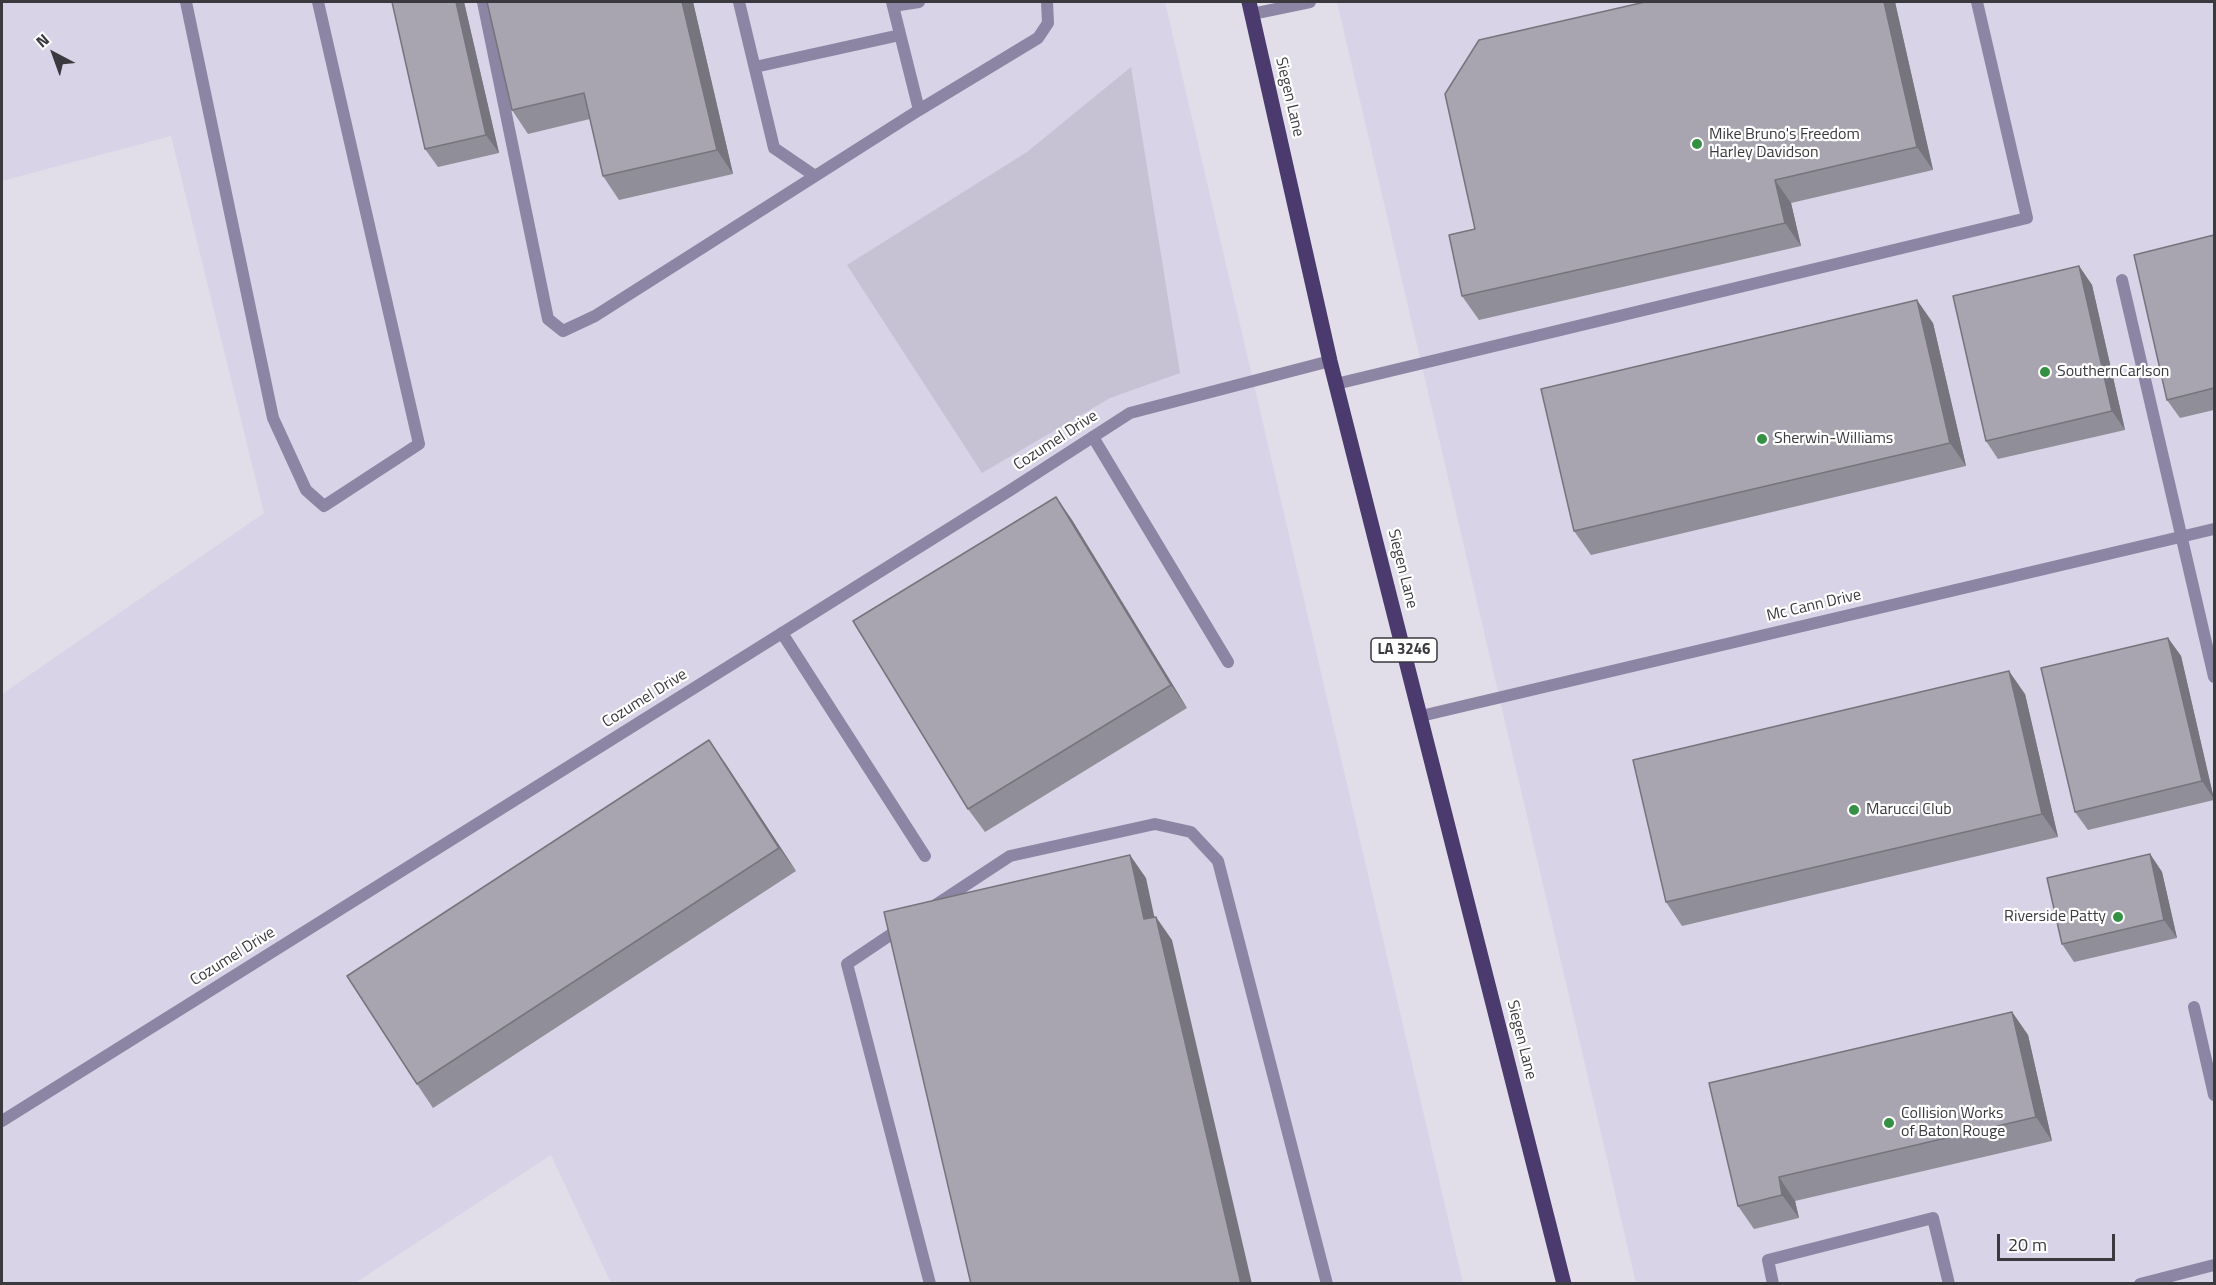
<!DOCTYPE html>
<style>
body{margin:0}
#map{position:relative;width:2216px;height:1285px;overflow:hidden;background:#e1deea;font-family:"Titillium Web",sans-serif}
canvas{display:block}
.frame{position:absolute;inset:0;border:3px solid #3a393e;pointer-events:none}
.north{position:absolute;left:24px;top:24px;width:60px;height:60px;-webkit-text-stroke:4px #fff;paint-order:stroke;rotate:319deg;font-size:16px;font-weight:700;line-height:24px;text-align:center;color:#3a393e}
.north::after{content:'';display:block;margin:auto;width:21px;height:27px;background:#3a393e;clip-path:polygon(50% 0,100% 100%,50% 72%,0 100%)}
.scale{position:absolute;left:1997px;top:1234px;width:118px;height:27px;box-sizing:border-box;border:3px solid #3a393e;border-top:0;padding-left:8px;font-size:18px;line-height:21px;white-space:nowrap;color:#3a393e;-webkit-text-stroke:4px #fff;paint-order:stroke}
</style>
<div id="map">
<canvas width="2216" height="1285"></canvas>
<div class="frame"></div>
<div class="north">N</div>
<div class="scale">20 m</div>
</div>
<script>
const g = document.querySelector('canvas').getContext('2d');
g.lineJoin = 'round';
function fillPath(path, color) { g.fillStyle = color; g.fill(path, 'evenodd'); }
function stroke(path, color, width, dash) { g.strokeStyle = color; g.lineWidth = width; g.lineCap = dash ? 'butt' : 'round'; g.setLineDash(dash || []); g.stroke(path); }
function write(font, color, halo, rows, align = 'center') {
  g.font = font + ' "Titillium Web",sans-serif'; g.lineWidth = 4.5; g.setLineDash([]); g.textBaseline = 'middle'; g.strokeStyle = halo; g.fillStyle = color; for (const [text, x, y, turn = 0] of rows) {
    g.save(); g.translate(x, y); g.rotate((+turn || 0) * Math.PI / 180); g.textAlign = isNaN(turn) ? turn : align; if (halo) g.strokeText(text, 0, 0); g.fillText(text, 0, 0); g.restore();
  }
}
fillPath(new Path2D(`
 M2,2H1165L1463,1283H611L551,1155L355,1283H2V694L264,513L171,136L2,181Z
 M1337,2H2214V1283H1636Z`), '#d8d3e7');
fillPath(new Path2D(`
 M1131,67L1180,373L1110,398L982,473L847,265L1027,152Z`), '#c6c2d4');
stroke(new Path2D(`
 M186,2L273,418L306,490L324,506L419,444L318,2
 M483,2L548,319L563,331L595,316L919,110L892,2
 M739,2L774,148L815,176
 M893,6L919,2
 M1252,14L1310,2
 M755,67L900,35
 M919,110L1038,38L1048,23L1047,2
 M2122,280L2214,677
 M1336,384L2027,218L1977,2
 M1093,437L1228,662
 M782,633L925,856
 M934,906L1010,856L1155,824L1191,832L1218,861L1327,1284
 M902,927L847,964L930,1284
 M2194,1007L2214,1095
 M1773,1284L1768,1260L1933,1218L1949,1284`), '#8c85a3', 12);
stroke(new Path2D(`
 M1421,716L2214,529
 M2,1121L1009,491L1130,413L1330,361
 M2140,1284L2214,1265`), '#8c85a3', 12);
stroke(new Path2D(`
 M1249,2L1330,361L1564,1284`), '#4a3a6d', 15);
fillPath(new Path2D(`
 M464,2L499,153L438,167L425,149Z
 M487,2H693L733,174L619,200L603,176L590,119L528,134L512,110Z
 M1645,2H1895L1933,170L1791,203L1801,246L1479,320L1462,296L1475,229Z
 M2214,235V410L2180,418L2167,400Z
 M2079,266L2092,285L2125,430L1998,459L1986,441Z
 M1933,323L1966,466L1591,555L1574,531Z
 M1056,497L1072,520L1187,708L985,832L968,809Z
 M2168,638L2181,656L2214,800L2088,830L2075,812Z
 M2025,694L2058,837L1682,926L1666,902Z
 M725,763L796,871L433,1108L417,1084Z
 M2150,854L2162,872L2177,938L2074,962L2062,944Z
 M2012,1012L2028,1035L2052,1141L1795,1201L1799,1218L1754,1229L1738,1206Z`), '#908e98');
fillPath(new Path2D(`
 M456,2H464L499,153L486,135Z
 M682,2H693L733,174L717,150Z
 M1884,2H1895L1933,170L1917,147Z
 M1775,180L1791,203L1801,246L1785,223Z
 M2079,266L2092,285L2125,430L2112,411Z
 M1917,300L1933,323L1966,466L1950,443Z
 M1056,497L1072,520L1187,708L1171,685Z
 M2168,638L2181,656L2214,799L2202,781Z
 M2009,671L2025,694L2058,837L2042,814Z
 M709,740L725,763L796,871L779,848Z
 M2150,854L2162,872L2177,938L2164,920Z
 M1130,855L1146,878L1160,943L1144,919Z
 M1156,917L1172,940L1252,1284H1241Z
 M2012,1012L2028,1035L2052,1141L2036,1117Z
 M1779,1177L1795,1201L1799,1218L1782,1195Z`), '#76747c');
const building = new Path2D(`
 M392,2H456L486,135L425,149Z
 M487,2H682L717,150L603,176L584,93L512,110Z
 M1645,2H1884L1917,147L1775,180L1785,223L1462,296L1449,235L1475,229L1445,94L1479,40Z
 M2214,235V388L2167,400L2134,255Z
 M2079,266L2112,411L1986,441L1953,296Z
 M1917,300L1950,443L1574,531L1541,389Z
 M1056,497L1171,685L968,809L853,621Z
 M2168,638L2202,781L2075,812L2041,668Z
 M2009,671L2042,814L1666,902L1633,760Z
 M709,740L779,848L417,1084L347,976Z
 M2150,854L2164,920L2062,944L2047,878Z
 M1130,855L1144,919L1156,917L1241,1284H971L884,912Z
 M2012,1012L2036,1117L1779,1177L1782,1195L1738,1206L1709,1083Z`);
fillPath(building, '#a8a5b1');
stroke(building, '#76747c', 1.5);
for (const [x, y, r, color] of [
 [1697,144,6,"#349143"],
 [2045,372,6,"#349143"],
 [1762,439,6,"#349143"],
 [1854,810,6,"#349143"],
 [2118,917,6,"#349143"],
 [1889,1123,6,"#349143"]
]) { const dot = new Path2D(); dot.arc(x, y, r, 0, 2 * Math.PI); g.fillStyle = color; g.fill(dot); stroke(dot, '#fff', 2); }
for (const [x, y, w] of [
 [1404,650,66]
]) { const box = new Path2D(); box.roundRect(x - w / 2, y - 12, w, 24, 4.5); g.fillStyle = '#fff'; g.fill(box); stroke(box, '#3a393e', 1.5); }
write('bold 15px', '#3a393e', null, [
 ["LA 3246",1404,650]
]);
write('16px', '#3a393e', '#fff', [
 ["Siegen Lane",1289,97,77],
 ["Cozumel Drive",1056,441,-33],
 ["Siegen Lane",1402,569,76],
 ["Mc Cann Drive",1814,606,-13],
 ["Cozumel Drive",645,699,-32],
 ["Cozumel Drive",233,957,-32],
 ["Siegen Lane",1521,1040,76]
]);
write('16px', '#3a393e', '#fff', [
 ["Mike Bruno's Freedom",1709,135],
 ["Harley Davidson",1709,153],
 ["SouthernCarlson",2057,372],
 ["Sherwin-Williams",1774,439],
 ["Marucci Club",1866,810],
 ["Riverside Patty",2106,917,"right"],
 ["Collision Works",1901,1114],
 ["of Baton Rouge",1901,1132]
], 'left');
</script>
